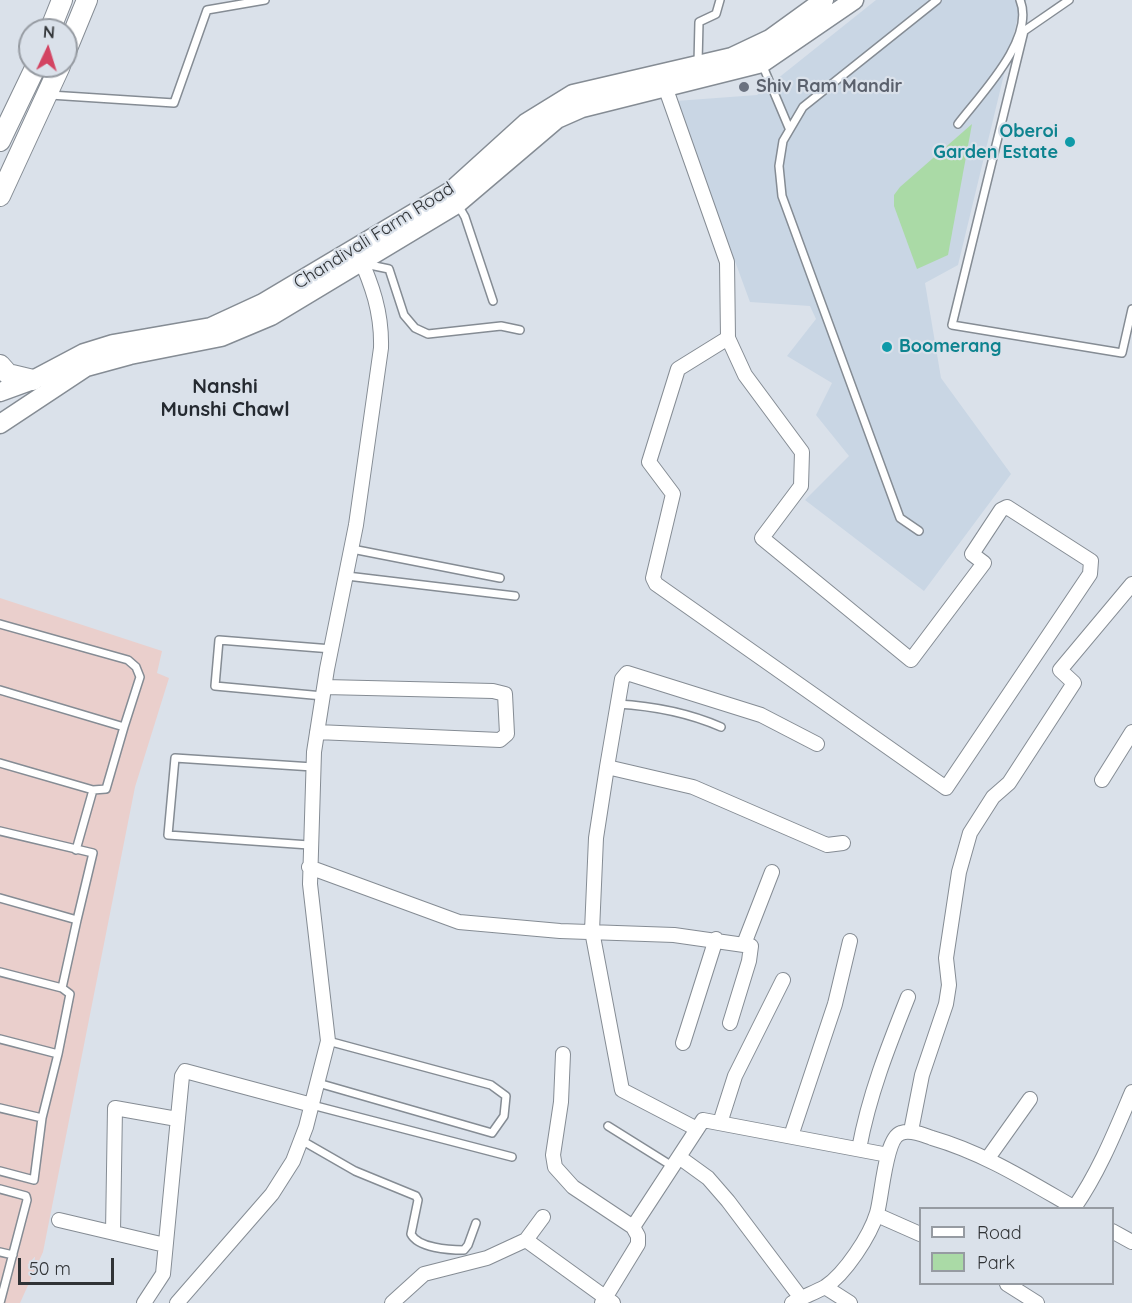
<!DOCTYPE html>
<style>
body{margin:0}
#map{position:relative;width:1132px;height:1303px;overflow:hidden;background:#dae1ea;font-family:Quicksand,sans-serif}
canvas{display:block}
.legend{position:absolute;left:919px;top:1207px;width:195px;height:78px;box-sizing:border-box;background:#dae1ea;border:2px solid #969ba2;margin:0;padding:8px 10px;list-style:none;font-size:18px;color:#303336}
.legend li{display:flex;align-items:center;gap:12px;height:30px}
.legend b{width:30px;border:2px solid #969ba2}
.north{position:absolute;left:18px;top:18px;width:60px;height:60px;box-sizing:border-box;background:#dae1ea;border:2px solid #969ba2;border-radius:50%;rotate:4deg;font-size:16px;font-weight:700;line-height:24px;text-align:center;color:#303336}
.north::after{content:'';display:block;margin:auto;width:21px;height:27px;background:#d34462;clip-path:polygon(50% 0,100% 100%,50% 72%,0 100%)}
.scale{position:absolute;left:18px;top:1258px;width:96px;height:27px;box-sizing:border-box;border:3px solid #303336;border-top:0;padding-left:8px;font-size:18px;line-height:21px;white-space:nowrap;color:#303336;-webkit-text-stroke:4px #dae1ea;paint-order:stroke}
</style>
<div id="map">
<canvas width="1132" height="1303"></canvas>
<ul class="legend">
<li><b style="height:8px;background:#fff"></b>Road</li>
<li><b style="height:16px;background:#aadaa6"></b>Park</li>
</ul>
<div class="north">N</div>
<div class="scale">50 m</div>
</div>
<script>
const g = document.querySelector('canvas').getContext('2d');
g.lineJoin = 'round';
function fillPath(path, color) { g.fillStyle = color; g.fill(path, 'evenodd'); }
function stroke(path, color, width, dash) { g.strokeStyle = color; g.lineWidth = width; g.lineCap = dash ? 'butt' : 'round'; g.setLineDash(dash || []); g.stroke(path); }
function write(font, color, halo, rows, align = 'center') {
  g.font = font + ' Quicksand,sans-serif'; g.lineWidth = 4.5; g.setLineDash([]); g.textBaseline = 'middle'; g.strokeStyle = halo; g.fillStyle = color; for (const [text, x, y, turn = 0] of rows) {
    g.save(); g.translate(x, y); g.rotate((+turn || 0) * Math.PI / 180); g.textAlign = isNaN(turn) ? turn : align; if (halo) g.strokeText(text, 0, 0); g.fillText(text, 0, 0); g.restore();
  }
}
fillPath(new Path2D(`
 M876,0H1027L1021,4L958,265L925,283L941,378L1011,474L924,591L805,500L849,456L816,415L832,383L787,356L816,319L810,306L750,302L676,101L757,95Z`), '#c9d6e4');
fillPath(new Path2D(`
 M0,598L162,651L157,673L169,678L135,787L43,1252L20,1303H0Z`), '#eacfcc');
fillPath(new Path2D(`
 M972,124L948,255L917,269L894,206V195L900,187Z`), '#aadaa6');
const lane = new Path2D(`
 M1069,0L1024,31L952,325L1122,353L1132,309
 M698,63L699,22L716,14L720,0
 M762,64L789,128
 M50,95L174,103L207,10L265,0
 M958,124C979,96 1036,39 1020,0
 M458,205L465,217L493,301
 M365,264L389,269L404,315L415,328L428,334L501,326L520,330
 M919,531L900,518L782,196L779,166L783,141L803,107L937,0
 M352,549L500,578
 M347,576L515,596
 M0,624L128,660L136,667L140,677L124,727L0,690
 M323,696L215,686L219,640L332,649
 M617,704C653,706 689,713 721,727
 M0,763L93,790L76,850
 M93,790L106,789L124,727
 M0,831L93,853L77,920
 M309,845L168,835L175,758L313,767
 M0,898L77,920L62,988
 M0,972L62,988L70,994L58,1054
 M0,1039L58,1054L42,1118
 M318,1083L492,1133L504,1116L506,1096L491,1085L328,1041
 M312,1105L512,1157
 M0,1108L42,1118L34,1180L0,1171
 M608,1126L672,1166
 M301,1140L355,1171L416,1196L418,1200L411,1234C418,1248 449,1250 464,1250L468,1245L476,1223
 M0,1189L26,1196L27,1200L0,1303
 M0,1252L13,1255`);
const street = new Path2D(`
 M662,78L727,262L728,338L745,375L802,452L801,486L762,538L911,660L984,563L972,554L1001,510L1007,507L1091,561L1090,574L946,788L656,584L653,578L673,494L649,462L678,369L728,338
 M317,732L500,740L507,734L505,694L493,691L325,687
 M607,767L622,679L627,673L761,715L817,744
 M1102,780L1132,732
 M309,867L459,922L560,931L674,935L751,946L749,961L730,1023
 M744,944L772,872
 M683,1043L716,939
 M563,1054L561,1102L553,1155L555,1167L573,1187L633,1227
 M720,1123L735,1076L783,980
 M697,1129L622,1090L592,931L596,838L607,767L693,787L827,845L843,843
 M911,1131L922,1075L946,1004L949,985L946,958L959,872L970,833L993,797L1009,783L1074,683L1060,670L1132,584
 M791,1136L835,1004L850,941
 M859,1149C869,1095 888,1047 908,997
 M679,1157L708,1178L728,1201L801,1298
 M988,1158L1030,1099
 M1074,1208C1099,1172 1115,1132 1132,1092
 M877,1215L920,1234
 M59,1220L165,1245
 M1112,1231L1132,1242
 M113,1232L115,1108L177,1119
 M526,1240L613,1303
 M1007,1284L1037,1303
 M825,1287L850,1303
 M144,1303L163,1274L182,1076L185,1071L312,1105
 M177,1303L272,1194L293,1161L306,1127L328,1041L310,884L314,752L327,669L356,525L381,348C382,312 372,285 358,253
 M392,1303L424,1274L487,1258L526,1240L543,1217
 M602,1303L638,1244V1236L633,1227L703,1120L888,1155
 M792,1303C802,1297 814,1293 825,1287C845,1274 870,1236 877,1213C882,1197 885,1138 901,1133C911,1129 923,1135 932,1138C984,1153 1028,1181 1075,1208`);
const secondary = new Path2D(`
 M0,392L33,380L84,353L113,344L211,327L263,303L451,191L526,123L573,94L732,57L770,39L824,0
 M0,424L86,367L130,355L221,337L271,316L457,204L557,119L582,108L762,63L854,0`);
const primary = new Path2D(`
 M50,30L62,0
 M66,51L87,0
 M0,141L36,66
 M0,196L60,66
 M0,365L8,374L33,380`);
stroke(lane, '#858c94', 10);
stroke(street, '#858c94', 16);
stroke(secondary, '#858c94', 21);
stroke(primary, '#858c94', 22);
stroke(lane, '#fff', 7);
stroke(street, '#fff', 14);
stroke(secondary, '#fff', 18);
stroke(primary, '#fff', 20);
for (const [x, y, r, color] of [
 [744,87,6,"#6b7280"],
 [1070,142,6,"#0f9aa8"],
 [887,347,6,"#0f9aa8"]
]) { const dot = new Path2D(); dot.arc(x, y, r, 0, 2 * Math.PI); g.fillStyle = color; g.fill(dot); stroke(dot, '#dae1ea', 2); }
write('bold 18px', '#5b616d', '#dae1ea', [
 ["Shiv Ram Mandir",756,87]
], 'left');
write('bold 18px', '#0d838f', '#dae1ea', [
 ["Oberoi",1058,132],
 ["Garden Estate",1058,153],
 ["Boomerang",899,347,"left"]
], 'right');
write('18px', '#303336', '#dae1ea', [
 ["Chandivali Farm Road",374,236,-32]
]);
write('bold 20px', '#252a31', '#dae1ea', [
 ["Nanshi",225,387],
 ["Munshi Chawl",225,410]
]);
</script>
